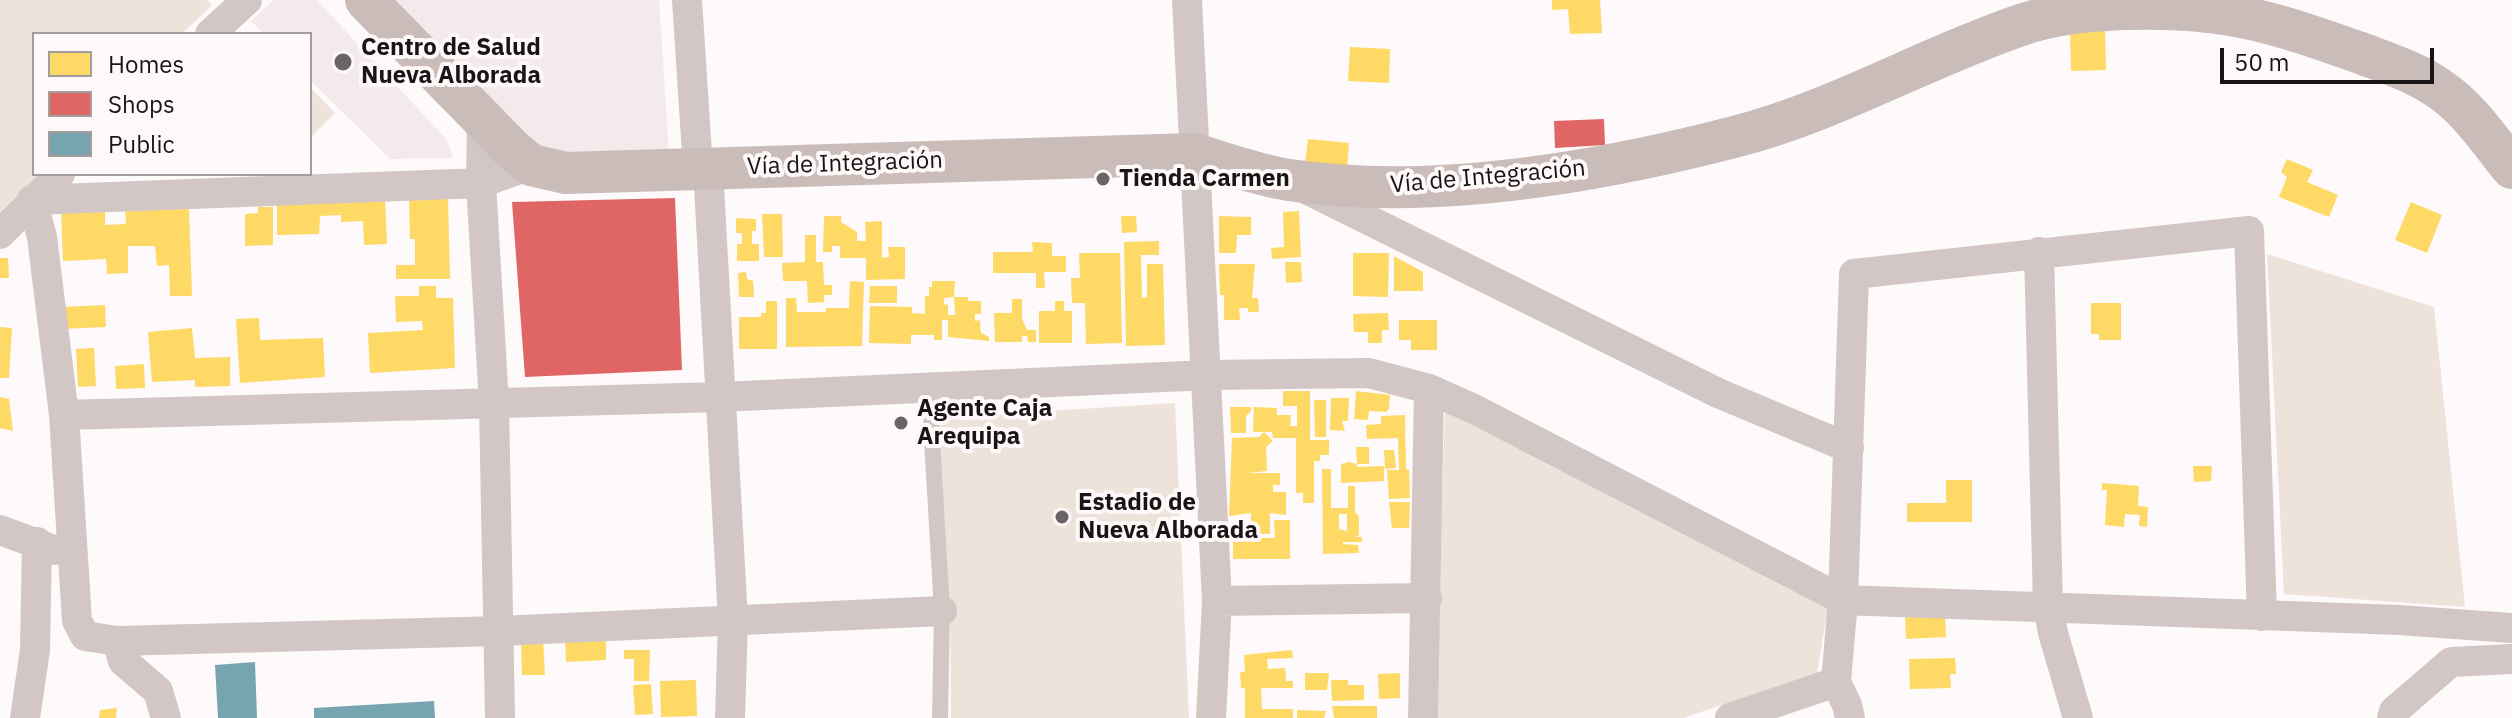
<!DOCTYPE html>
<meta charset="utf-8">
<style>
body{margin:0}
#map{position:relative;width:2512px;height:718px;overflow:hidden;background:#fef9fa;font-family:"IBM Plex Sans",sans-serif}
canvas{display:block}
.legend{position:absolute;left:32px;top:32px;width:280px;height:144px;box-sizing:border-box;background:#fff8f9;border:2px solid #a39d9e;margin:0;padding:10px 14px;list-style:none;font-size:24px;color:#191516}
.legend li{display:flex;align-items:center;gap:16px;height:40px}
.legend b{width:40px;border:2px solid #a39d9e}
.scale{position:absolute;left:2220px;top:48px;width:214px;height:36px;box-sizing:border-box;border:4px solid #191516;border-top:0;padding-left:10px;font-size:24px;line-height:28px;white-space:nowrap;color:#191516;-webkit-text-stroke:6px #fff8f9;paint-order:stroke}
</style>
<div id="map">
<canvas width="2512" height="718"></canvas>
<ul class="legend">
<li><b style="height:22px;background:#ffd966"></b>Homes</li>
<li><b style="height:22px;background:#e06666"></b>Shops</li>
<li><b style="height:22px;background:#76a5af"></b>Public</li>
</ul>
<div class="scale">50 m</div>
</div>
<script>
const g = document.querySelector('canvas').getContext('2d');
g.lineJoin = 'round';
function fillPath(path, color) { g.fillStyle = color; g.fill(path, 'evenodd'); }
function stroke(path, color, width, dash) { g.strokeStyle = color; g.lineWidth = width; g.lineCap = dash ? 'butt' : 'round'; g.setLineDash(dash || []); g.stroke(path); }
function write(font, color, halo, rows, align = 'center') {
  g.font = font + ' "IBM Plex Sans",sans-serif'; g.lineWidth = 8; g.setLineDash([]); g.textBaseline = 'middle'; g.strokeStyle = halo; g.fillStyle = color; for (const [text, x, y, turn = 0] of rows) {
    g.save(); g.translate(x, y); g.rotate((+turn || 0) * Math.PI / 180); g.textAlign = isNaN(turn) ? turn : align; if (halo) g.strokeText(text, 0, 0); g.fillText(text, 0, 0); g.restore();
  }
}
fillPath(new Path2D(`
 M274,0H317L447,140L453,158L390,159L310,80V34H264L251,21Z
 M393,0H659L669,154H548Z`), '#f4e9eb');
fillPath(new Path2D(`
 M0,0H207L212,5L182,34H34V174H39L0,212Z
 M310,87L335,113L310,138Z
 M2267,254L2434,307L2465,607L2284,594Z
 M1175,403L1189,718H951L950,616L938,418Z
 M1445,408L1828,608L1817,673L1683,718H1434Z`), '#ede3da');
fillPath(new Path2D(`
 M1552,0H1600L1602,33L1570,34L1568,9L1552,10Z
 M2105,30L2106,70L2071,71L2070,31Z
 M1350,47L1390,49L1389,83L1348,81Z
 M1308,139L1349,143L1347,168L1305,164Z
 M2287,159L2313,170L2307,182L2338,195L2329,217L2279,197L2287,177L2281,172Z
 M385,197L387,244L364,245L363,221L341,222V215L320,216L319,234L277,235V200Z
 M448,197L450,279H396V265H415V239H410L409,198Z
 M2411,202L2442,215L2427,253L2395,240Z
 M258,207H273V245L245,246V214L258,213Z
 M105,208V225L126,224L125,211L189,209L192,296H170L169,265L157,266L155,246H128V273L107,274L106,259L63,261L61,209Z
 M1299,211L1301,257L1272,259L1271,248L1284,247L1283,212Z
 M762,214H782L783,257H764Z
 M824,216H841V222L857,232V241H866L865,222L882,221V258L889,257L888,247H905V279L866,280V258H840V246H832V252H823Z
 M1121,216H1136L1137,232L1122,233Z
 M1219,216L1251,217V235H1237L1236,253H1219Z
 M736,218L756,219V231H752V244H759V261H737V244H742V233H736Z
 M805,235H816V262H823L824,285H832V295H824V302L808,303L807,281H783L782,263L805,262Z
 M1159,241V255H1141L1142,298L1147,297V264H1163L1165,345L1126,346L1124,242Z
 M1032,242L1052,243V256H1066V272H1044L1045,288H1036V273H993V252H1033Z
 M1079,253H1120L1122,343L1086,344L1085,303H1072L1071,278H1080Z
 M1353,253H1389L1388,297L1353,296Z
 M1394,256L1423,272V291H1394Z
 M0,258H8L9,278H0Z
 M1285,262H1301L1302,282L1286,283Z
 M1219,264H1255L1252,298H1258L1259,312H1248V308H1239L1240,320H1224V295H1220Z
 M746,272L747,279L753,281L754,297H739L738,273Z
 M850,281L864,282L862,346L786,347V298H796L797,312H826V308H849Z
 M932,281H955L954,297L944,298V304L948,305V315H955L954,297H968V301H981V314H975V321L980,320L981,333L989,337V341L948,337V320H942V340H934V335H911V344L869,343L870,306L912,307V313L925,314V296H929V287H932Z
 M419,286H436V298H453L455,368L370,373L368,333L423,330L422,321L396,322L395,296H419Z
 M870,286H897V303H869Z
 M1012,299H1022V319L1027,330H1036V342H1028L1027,336H1022V342H995L994,313H1012Z
 M766,301H777V349H739V317H761V313H766Z
 M1055,301H1064V311H1072V343H1039V311H1055Z
 M2091,303H2121V340H2099V334H2091Z
 M105,305L106,327L62,329L61,307Z
 M1388,313L1389,330H1382V343H1368V332H1354L1353,314Z
 M259,318L260,340L323,338L325,377L240,383L236,319Z
 M1399,320H1437V350H1411V340H1399Z
 M0,327L12,328L9,378H0Z
 M192,328L195,358L230,357V386L195,387V380L152,382L148,332Z
 M94,348L96,386L78,387L76,349Z
 M144,364L145,388L116,389L115,366Z
 M1283,391H1310V440H1329V455H1320V461H1314V503H1303V493H1296V438H1273L1272,432H1253L1254,407L1277,408V415H1291L1290,426H1297V406H1283Z
 M1356,391L1390,395L1389,409L1386,412L1369,411L1368,420L1354,419Z
 M0,397L9,399L13,431L0,428Z
 M1331,398H1349L1348,421H1342L1345,431L1330,430Z
 M1314,400H1326V437H1315Z
 M1230,407H1251V411L1246,416V433H1231Z
 M1405,415L1406,469L1409,470L1410,498L1389,499L1387,470H1399L1398,438L1367,439L1366,425L1381,424V416Z
 M1264,432L1273,441L1266,447L1267,471L1247,473H1280V485H1273V492H1286V515L1270,513V534H1251V513L1229,516L1232,438L1259,437Z
 M1356,447H1369V464H1357Z
 M1384,450H1394L1396,468L1385,469Z
 M1349,462L1357,464V467L1384,466V481L1341,483V464Z
 M2193,466H2212L2211,481L2194,482Z
 M1322,469H1331V508H1348V486H1355V512L1359,517V535L1356,537H1362V542H1343V544L1358,545L1359,553L1323,554ZM1339,514H1347V531L1339,529Z
 M1946,480H1972V522H1907V503H1946Z
 M2102,483L2139,486L2138,506L2148,507L2147,527L2139,526L2140,515L2125,514L2124,527L2105,525L2107,490H2102Z
 M1389,502H1410L1409,528H1392Z
 M1274,520H1290V559H1233V538H1275Z
 M1237,522H1245V533H1237Z
 M1945,614L1946,637L1906,639L1905,616Z
 M606,637V660L566,662L565,638Z
 M521,638H543L545,675H522Z
 M624,650H650L649,681H634V659H624Z
 M1292,650L1293,658L1267,659L1268,669L1285,668L1286,681H1293V688H1261L1262,709H1293V718H1245V688H1241L1240,672H1245L1244,655Z
 M1955,658L1956,674H1950L1951,688L1910,689L1909,659Z
 M1305,673H1329L1327,690H1305Z
 M1400,673V698L1379,699L1378,674Z
 M696,680L697,716L661,717L660,681Z
 M1331,680H1348V685H1364V700L1332,701Z
 M651,684L653,714L635,715L633,685Z
 M1332,706H1377V718H1334Z
 M117,708L116,718H99L100,710Z
 M1297,710L1326,711L1324,718H1297Z`), '#ffd966');
fillPath(new Path2D(`
 M1604,119L1605,145L1555,148L1554,121Z
 M675,198L682,370L525,377L512,202Z`), '#e06666');
fillPath(new Path2D(`
 M255,662L257,718H218L215,665Z
 M434,701L435,718H314V708Z`), '#76a5af');
stroke(new Path2D(`
 M929,388L942,611L940,718`), '#d2c7c4', 16);
stroke(new Path2D(`
 M687,0L697,154L708,168L733,620L730,718
 M1187,0L1217,601L1211,718
 M210,34L247,0
 M482,118L481,183L494,404L500,718
 M531,165L481,183L32,200L42,237L64,415L77,621L85,636L117,641L499,631L942,611
 M1306,189L1718,393L1849,448
 M0,234L60,174
 M2039,252L2048,606L2053,633L2078,718
 M64,415L720,397L1208,375L1369,373L1429,389L1474,409L1843,600L2399,620L2512,628
 M0,530L54,550
 M1217,601L1427,598
 M117,641L123,661L158,691L166,718
 M25,718L35,650L37,542
 M1423,718L1429,389
 M1730,718L1836,682
 M1850,718L1847,705L1836,682L1843,600L1854,274L2249,231L2262,616
 M2392,718L2394,711L2451,662L2512,659`), '#d2c7c4', 30);
stroke(new Path2D(`
 M366,0L512,149L531,165L566,173L1194,154C1225,163 1257,175 1289,180C1431,201 1595,173 1734,137C1833,112 1924,58 2021,25C2076,6 2174,5 2231,15C2274,22 2317,38 2358,52C2387,63 2416,72 2441,90C2470,110 2490,141 2512,168`), '#c9bcb9', 42);
for (const [x, y, r, color] of [
 [343,62,10,"#696566"],
 [1103,179,8,"#696566"],
 [901,423,8,"#696566"],
 [1062,517,8,"#696566"]
]) { const dot = new Path2D(); dot.arc(x, y, r, 0, 2 * Math.PI); g.fillStyle = color; g.fill(dot); stroke(dot, '#fff8f9', 3); }
write('bold 24px', '#191516', '#fff8f9', [
 ["Centro de Salud",361,48],
 ["Nueva Alborada",361,76],
 ["Tienda Carmen",1119,179],
 ["Agente Caja",917,409],
 ["Arequipa",917,437],
 ["Estadio de",1078,503],
 ["Nueva Alborada",1078,531]
], 'left');
write('24px', '#191516', '#fff8f9', [
 ["Vía de Integración",845,164,-2],
 ["Vía de Integración",1488,177,-5]
]);
</script>
